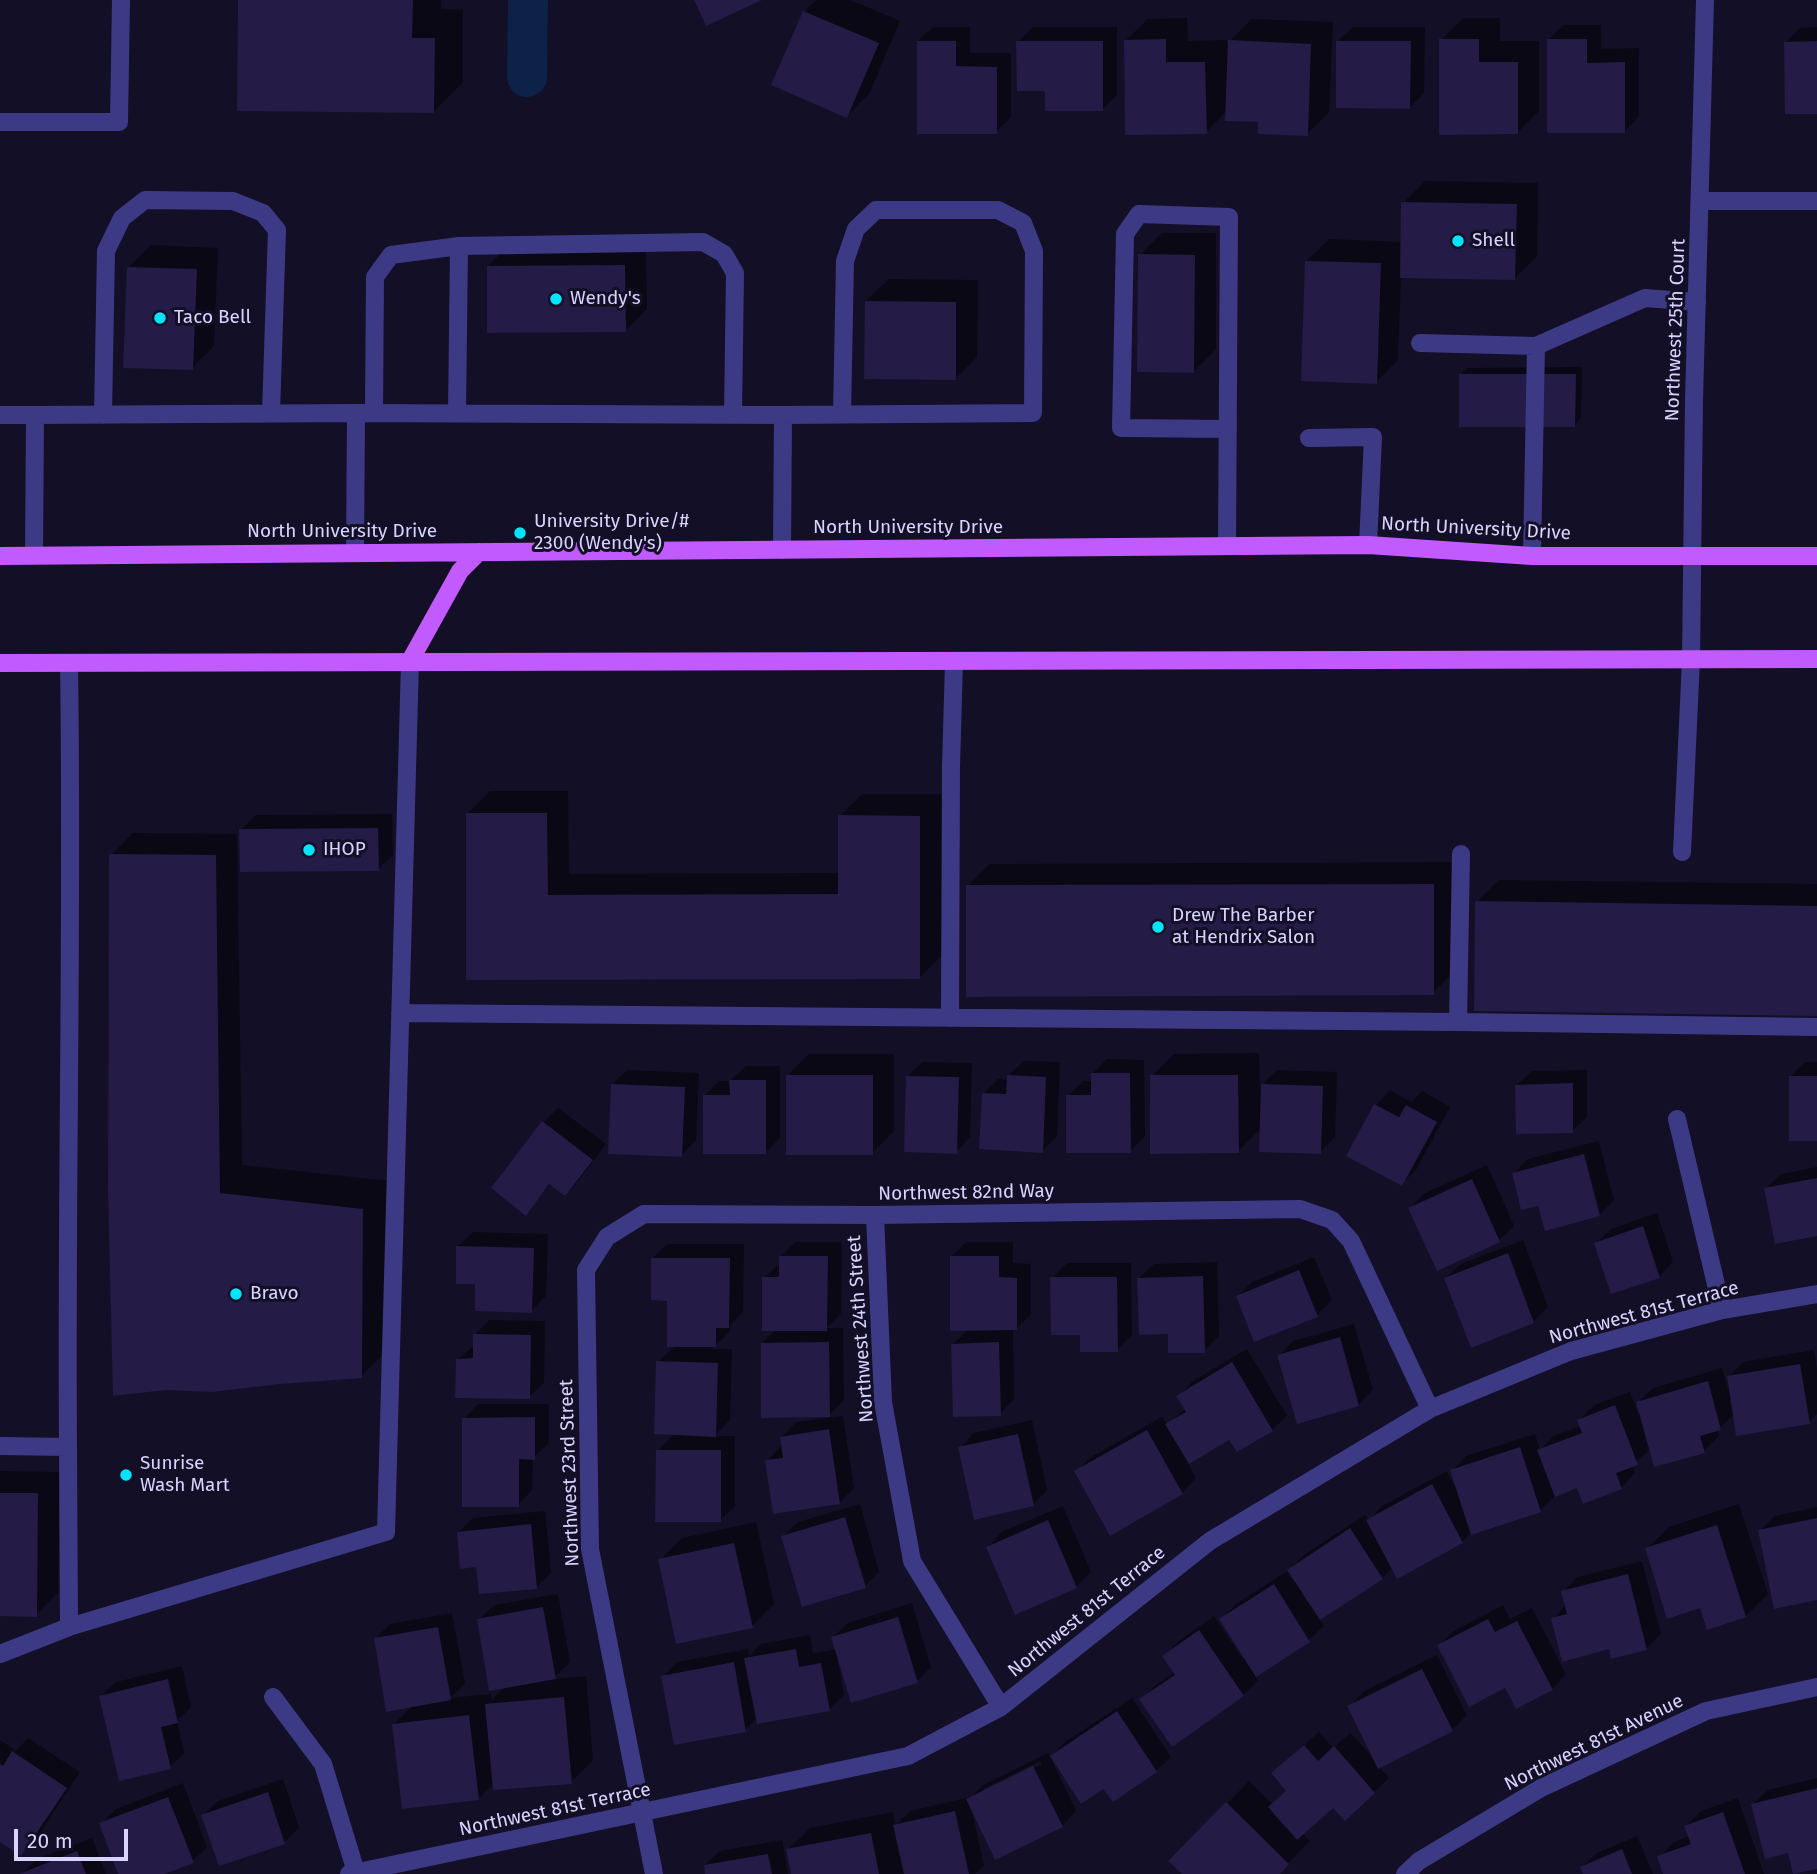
<!DOCTYPE html>
<style>
body{margin:0}
#map{position:relative;width:1817px;height:1874px;overflow:hidden;background:#130f26;font-family:"Fira Sans",sans-serif}
canvas{display:block}
.scale{position:absolute;left:14px;top:1829px;width:114px;height:32px;box-sizing:border-box;border:4px solid #d9d4ff;border-top:0;padding-left:9px;font-size:21px;line-height:24px;white-space:nowrap;color:#d9d4ff;-webkit-text-stroke:5px #130f26;paint-order:stroke}
</style>
<div id="map">
<canvas width="1817" height="1874"></canvas>
<div class="scale">20 m</div>
</div>
<script>
const g = document.querySelector('canvas').getContext('2d');
g.lineJoin = 'round';
function fillPath(path, color) { g.fillStyle = color; g.fill(path, 'evenodd'); }
function stroke(path, color, width, dash) { g.strokeStyle = color; g.lineWidth = width; g.lineCap = dash ? 'butt' : 'round'; g.setLineDash(dash || []); g.stroke(path); }
function write(font, color, halo, rows, align = 'center') {
  g.font = font + ' "Fira Sans",sans-serif'; g.lineWidth = 6; g.setLineDash([]); g.textBaseline = 'middle'; g.strokeStyle = halo; g.fillStyle = color; for (const [text, x, y, turn = 0] of rows) {
    g.save(); g.translate(x, y); g.rotate((+turn || 0) * Math.PI / 180); g.textAlign = isNaN(turn) ? turn : align; if (halo) g.strokeText(text, 0, 0); g.fillText(text, 0, 0); g.restore();
  }
}
fillPath(new Path2D(`
 M239,0H441V9L463,10V82L434,111Z
 M816,0H850L900,21L869,94L847,116L804,12Z
 M1187,18L1188,41L1227,40V44L1252,19L1333,22L1329,112L1307,134L1227,111L1206,132L1125,41L1148,19Z
 M1463,18H1500V41H1539V111L1517,133L1441,40Z
 M1564,25H1601V49L1639,48V116L1625,131L1549,39Z
 M933,27H970V53H1011V117L996,132L918,41Z
 M1033,27H1117V95L1102,109L1047,90L1018,42Z
 M1353,27H1425L1424,93L1410,107L1338,41Z
 M1817,27V112L1786,42L1800,28Z
 M1425,181L1538,183L1537,256L1515,278L1401,276L1398,360L1376,382L1307,261L1329,239L1402,242L1403,203Z
 M1162,233H1216V349L1194,371L1140,255Z
 M646,243L647,309L625,331L488,266L510,244Z
 M151,245L218,248L214,346L192,368L128,268Z
 M889,279L978,280L977,357L955,379L866,301Z
 M1582,367L1581,418L1575,425L1461,374L1467,368Z
 M490,791H568L569,874L840,873V816L862,794H942V955L920,977L468,979L467,814Z
 M392,814L393,855L378,869L241,830L256,815Z
 M133,833L237,834L242,1165L391,1181L390,1347L361,1376L280,1382L111,855Z
 M1456,862L1455,971L1433,993L967,886L990,864Z
 M1499,880L1817,884V1014L1477,902Z
 M1259,1053L1260,1087L1277,1070L1337,1072L1335,1137L1320,1152L1261,1128L1238,1151L1152,1076L1174,1054Z
 M809,1054H894V1131L872,1153L787,1076Z
 M1107,1059L1144,1060L1145,1136L1130,1151L1068,1096L1083,1081H1092V1074Z
 M1024,1061L1060,1062L1057,1136L1042,1151L983,1094L998,1079L1009,1080V1075Z
 M922,1062L972,1063L970,1137L956,1152L907,1077Z
 M1805,1062H1817V1139L1790,1077Z
 M746,1066H780V1138L766,1152L704,1096L719,1081H730Z
 M627,1070L699,1073L696,1140L682,1155L612,1084Z
 M1587,1070V1117L1572,1131L1517,1085L1532,1071Z
 M1390,1090L1411,1102L1422,1091L1450,1107L1416,1170L1401,1184L1376,1105Z
 M558,1108L606,1144L579,1180L565,1194L551,1183L525,1213L544,1122Z
 M1599,1141L1614,1200L1599,1215L1540,1204L1514,1173L1528,1159Z
 M1487,1165L1514,1226L1499,1240L1438,1268L1410,1208L1425,1193Z
 M1817,1167V1235L1766,1188L1781,1174Z
 M1657,1213L1673,1262L1659,1277L1596,1243L1611,1229Z
 M473,1232L548,1234L546,1296L531,1311L477,1282L458,1246Z
 M1523,1240L1548,1307L1533,1322L1446,1278L1461,1264Z
 M795,1242H842L841,1314L827,1328H843L844,1400L829,1415L762,1343L777,1329L764,1278L780,1263V1257Z
 M966,1242H1013V1263L1031,1264V1314L1017,1328H1013L1014,1399L1000,1414L953,1344L969,1329L951,1257Z
 M667,1244H744L743,1312L730,1325V1331L712,1349H732L730,1420L714,1436H735V1506L720,1520L658,1451L675,1433L658,1362L675,1346L668,1299L653,1258Z
 M1314,1257L1332,1300L1317,1315L1238,1296L1252,1282Z
 M1217,1262L1219,1336L1204,1351L1139,1278L1154,1264Z
 M1067,1263H1131L1132,1335L1117,1350L1081,1333L1052,1278Z
 M489,1320L545,1321L544,1383L529,1397L458,1359L475,1345V1335Z
 M1354,1324L1373,1390L1358,1405L1279,1356L1293,1341Z
 M1247,1349L1287,1416L1272,1430L1230,1437L1188,1463L1196,1478L1182,1493L1076,1472L1091,1457L1162,1417L1167,1425L1186,1408L1179,1396L1193,1381Z
 M1814,1350L1817,1369V1414L1809,1422L1735,1414L1717,1430L1719,1436L1704,1451L1651,1449L1632,1465L1635,1473L1621,1488L1578,1486L1555,1496L1540,1510L1470,1534L1462,1542L1393,1567L1382,1578L1319,1618L1324,1626L1309,1640L1255,1676L1258,1681L1243,1695L1141,1699L1156,1685L1175,1672L1164,1656L1179,1641L1214,1616L1243,1659L1246,1657L1222,1619L1236,1604L1289,1570L1304,1555L1365,1515L1369,1520L1382,1506L1447,1471L1454,1485L1456,1484L1452,1471L1466,1456L1535,1434L1540,1450L1554,1436L1581,1426L1579,1420L1594,1405L1630,1392L1638,1414L1641,1413L1638,1402L1653,1388L1722,1368L1728,1389L1730,1388L1729,1377L1743,1362Z
 M478,1404H549V1443L533,1458L532,1490L518,1505L464,1419Z
 M843,1416L854,1488L839,1503L767,1461L781,1446L782,1437L796,1422Z
 M1032,1420L1047,1490L1033,1505L960,1448L974,1433Z
 M0,1471L60,1472L58,1593L36,1615H0Z
 M860,1504L879,1572L865,1586L783,1536L798,1522Z
 M1739,1504L1768,1594L1746,1616L1701,1606L1647,1549L1669,1527Z
 M1063,1506L1091,1572L1076,1587L988,1547L1002,1532Z
 M1817,1507V1598L1760,1531L1775,1516Z
 M545,1511L551,1573L537,1587L478,1566L459,1532L473,1518Z
 M756,1522L774,1604L752,1626L660,1560L682,1538Z
 M1642,1561L1661,1634L1647,1648L1610,1647L1553,1619L1566,1605L1563,1592L1577,1577Z
 M558,1594L570,1662L553,1679L586,1676L593,1760L571,1782L494,1783L479,1799L394,1724L413,1705L375,1639L390,1624L452,1613L465,1684L450,1698L491,1694L492,1700L506,1686L479,1620L494,1605Z
 M912,1603L931,1667L917,1681L838,1661L844,1695L829,1709L757,1718L745,1730L663,1677L677,1662L748,1649L749,1656L761,1644L810,1635L813,1653L837,1649L833,1637L848,1623Z
 M1503,1605L1510,1619L1532,1608L1566,1674L1552,1689L1505,1686L1439,1645L1454,1631Z
 M1437,1655L1467,1715L1452,1730L1379,1767L1389,1778L1374,1792L1334,1805L1302,1833L1310,1841L1278,1874H1184L1171,1861L1249,1781L1273,1805L1288,1790V1759L1319,1732L1333,1748L1350,1733L1375,1759L1349,1707L1363,1692Z
 M182,1666L191,1707L177,1721L184,1753L170,1767L101,1696L116,1682Z
 M1132,1698L1171,1757L1156,1771L1104,1786L1053,1757L1051,1759L1076,1811L1062,1826L972,1811L984,1865L975,1874H793L788,1850L810,1828L893,1812L895,1826L910,1811L971,1797L983,1785L1048,1753L1050,1758L1066,1741ZM1040,1761L1042,1764L983,1793V1789Z
 M28,1738L80,1772L36,1839L21,1853L0,1840V1740L16,1751Z
 M1817,1778V1867L1789,1851L1753,1804L1768,1790Z
 M283,1779L299,1828L284,1842L203,1815L218,1801Z
 M183,1783L207,1847L193,1861L159,1874H120L101,1824L116,1809Z
 M1738,1798L1764,1874H1665L1659,1857L1674,1842L1690,1836L1686,1826L1701,1811Z
 M1637,1836L1653,1874H1585L1582,1867L1597,1853Z
 M92,1838L106,1874H22L37,1859Z
 M782,1840L788,1874H707L705,1865L720,1851Z`), '#0007');
stroke(new Path2D(`
 M527,77L528,0`), '#0c2248', 40);
fillPath(new Path2D(`
 M238,0H413L412,38H435L434,113L237,111Z
 M694,0H762L706,26Z
 M803,11L879,43L847,118L771,85Z
 M1166,39V62H1205L1207,134L1125,135L1124,40Z
 M1439,39H1479V62H1518V134L1439,135Z
 M1547,39H1587V63L1625,62V133H1547Z
 M1228,40L1311,44L1308,136L1258,134V122L1225,121Z
 M917,41H956V66L997,67V134H917Z
 M1016,41H1103V111H1045V91H1017Z
 M1336,41H1411L1410,109L1336,108Z
 M1817,41V114H1785L1784,42Z
 M1401,202L1517,204L1515,280L1400,278Z
 M1138,254L1195,255L1194,373L1137,372Z
 M1305,261L1381,263L1377,384L1301,381Z
 M625,265L626,332L487,333V266Z
 M127,267L197,269L193,370L123,368Z
 M865,301L956,302V380L864,379Z
 M1459,374H1576L1575,427H1459Z
 M466,813H547L548,895L838,894V815L920,816V979L466,980Z
 M378,828L379,871L240,872L239,829Z
 M109,854L216,855L220,1193L363,1209L362,1378L280,1384L212,1392L166,1390L113,1396L108,1192Z
 M1434,884V995L966,997V885Z
 M1475,901L1817,906V1016L1474,1011Z
 M1091,1073H1130L1131,1153H1066V1095H1091Z
 M786,1075H873V1155H786Z
 M1007,1075L1046,1077L1043,1153L979,1149L982,1093L1006,1094Z
 M1150,1075H1238L1239,1153L1150,1154Z
 M906,1076L959,1077L957,1154L904,1152Z
 M1789,1076H1817V1141H1789Z
 M729,1080H766V1154H703V1095H730Z
 M1573,1083V1133L1516,1134L1515,1085Z
 M611,1084L685,1087L682,1157L608,1154Z
 M1261,1084L1323,1086L1321,1154L1259,1152Z
 M1374,1104L1399,1117L1406,1105L1437,1122L1402,1186L1346,1156Z
 M542,1121L593,1160L565,1196L549,1184L526,1216L491,1188Z
 M1584,1154L1600,1216L1545,1231L1538,1206L1521,1210L1512,1173Z
 M1817,1178V1236L1775,1244L1764,1188Z
 M1472,1179L1500,1242L1437,1271L1408,1208Z
 M1643,1226L1660,1278L1611,1294L1594,1243Z
 M456,1246L534,1248L532,1313L475,1311V1284H456Z
 M1508,1253L1534,1323L1471,1348L1444,1278Z
 M779,1256H828L827,1331H762V1277H779Z
 M950,1256H999V1277L1017,1278V1330L950,1331Z
 M651,1258H730L729,1328H716V1347H667V1301L651,1300Z
 M1299,1270L1318,1317L1254,1342L1236,1296Z
 M1203,1276L1205,1353H1168V1334L1139,1335L1137,1278Z
 M1050,1277H1117L1118,1352H1080V1335H1051Z
 M473,1334L531,1335L530,1399L455,1398L456,1359L473,1358Z
 M1340,1337L1359,1406L1297,1424L1277,1355Z
 M829,1342L830,1417L761,1418V1343Z
 M999,1342L1001,1416L953,1417L951,1344Z
 M656,1361L718,1363L716,1437L654,1434Z
 M1232,1362L1273,1431L1237,1452L1229,1440L1189,1464L1165,1424L1186,1412L1176,1396Z
 M1800,1364L1810,1424L1736,1436L1727,1376Z
 M1708,1381L1721,1430L1700,1436L1705,1453L1654,1467L1636,1402Z
 M1615,1405L1638,1465L1616,1473L1622,1489L1583,1504L1577,1488L1555,1497L1537,1450L1582,1433L1577,1420Z
 M535,1417V1460L519,1459V1507H462V1418Z
 M829,1429L840,1504L773,1514L765,1460L783,1458L780,1437Z
 M1147,1430L1183,1494L1110,1536L1074,1471Z
 M1018,1434L1034,1506L974,1520L958,1447Z
 M1520,1447L1541,1512L1471,1535L1450,1470Z
 M656,1450H721V1522H655Z
 M1432,1484L1463,1543L1397,1579L1366,1520Z
 M0,1493H38L37,1617L0,1616Z
 M845,1517L866,1588L802,1607L781,1536Z
 M1817,1518V1600L1774,1609L1758,1530Z
 M1048,1520L1077,1588L1015,1615L986,1547Z
 M531,1524L537,1589L479,1594L476,1567L460,1569L457,1532Z
 M1717,1525L1746,1617L1707,1630L1700,1608L1667,1619L1645,1548Z
 M1350,1528L1383,1579L1320,1620L1287,1570Z
 M734,1543L753,1628L676,1644L658,1559Z
 M1628,1574L1647,1650L1611,1659L1609,1649L1562,1662L1551,1618L1567,1614L1561,1591Z
 M1274,1584L1310,1642L1256,1677L1219,1619Z
 M543,1607L556,1679L489,1691L477,1619Z
 M898,1617L918,1683L851,1703L831,1637Z
 M1488,1619L1495,1632L1517,1621L1553,1690L1516,1709L1505,1688L1469,1707L1437,1645Z
 M438,1627L451,1700L386,1712L374,1638Z
 M1199,1630L1244,1696L1172,1747L1139,1699L1175,1675L1162,1656Z
 M796,1649L799,1667L821,1663L830,1711L757,1724L744,1658Z
 M734,1662L746,1732L674,1745L661,1676Z
 M1422,1669L1453,1731L1378,1769L1347,1706Z
 M168,1679L178,1723L161,1727L171,1769L119,1781L99,1696Z
 M564,1697L572,1784L493,1790L485,1704Z
 M1117,1711L1157,1772L1113,1802L1103,1789L1081,1804L1050,1756Z
 M469,1715L479,1800L402,1809L392,1724Z
 M1304,1745L1318,1761L1334,1746L1375,1793L1345,1821L1333,1808L1297,1840L1268,1807L1286,1791L1271,1773Z
 M12,1751L67,1788L21,1856L0,1842V1764L3,1766Z
 M1033,1766L1063,1827L995,1860L966,1799Z
 M1817,1788V1869L1793,1874L1788,1853L1765,1859L1751,1804Z
 M268,1792L285,1844L219,1866L201,1815Z
 M168,1797L194,1863L164,1874H118L99,1823Z
 M1226,1802L1289,1864L1280,1874H1182L1168,1861Z
 M955,1811L969,1874H904L893,1825Z
 M1723,1812L1745,1874H1663L1657,1856L1691,1844L1684,1826Z
 M871,1833L879,1874H791L786,1849Z
 M1622,1849L1632,1874H1583L1580,1867Z
 M77,1851L86,1874H19Z
 M768,1854L772,1874H705L704,1865Z`), '#241b47');
stroke(new Path2D(`
 M0,122H119L121,0
 M1701,201H1817
 M1420,343L1536,346
 M374,413L375,277L391,255L459,246L703,242L724,254L735,273L733,415
 M457,413L459,246
 M0,415H35
 M103,415L106,251L122,218L145,200L233,201L263,213L277,230L271,413
 M1309,438L1373,437L1368,545
 M1227,546L1229,217L1139,214L1125,234L1121,428L1228,429
 M782,550L783,415L1033,413L1034,251L1023,223L998,210H876L856,229L845,261L842,414
 M355,553L356,413L783,415
 M34,555L35,415L356,413
 M1532,556L1536,346L1645,298L1697,302
 M1682,852L1691,660
 M400,1013L1458,1022L1461,854
 M950,1018L951,767L954,661
 M1458,1022L1817,1027
 M0,1446L68,1447C66,1186 73,924 69,663
 M68,1447L69,1627
 M0,1654L69,1627L386,1532L410,661`), '#3d3a85', 18);
stroke(new Path2D(`
 M1691,660L1694,400L1705,0
 M1677,1119L1722,1310
 M875,1215L883,1402L912,1561L1001,1707
 M273,1697L323,1764L356,1872
 M349,1874L908,1756L1001,1707L1210,1541L1430,1409L1571,1351L1722,1310L1817,1294
 M654,1874L590,1549L586,1270L607,1237L644,1214L875,1215L1300,1209L1332,1220L1351,1241L1430,1409
 M1405,1874L1419,1861L1541,1788L1706,1711L1817,1687`), '#3d3a85', 18);
stroke(new Path2D(`
 M0,556L1368,545L1532,556H1817
 M410,661L460,571L479,552
 M0,663L1817,659`), '#c25bff', 18);
for (const [x, y, r, color] of [
 [1458,241,7,"#00e5ff"],
 [556,299,7,"#00e5ff"],
 [160,318,7,"#00e5ff"],
 [520,533,7,"#00e5ff"],
 [309,850,7,"#00e5ff"],
 [1158,927,7,"#00e5ff"],
 [236,1294,7,"#00e5ff"],
 [126,1475,7,"#00e5ff"]
]) { const dot = new Path2D(); dot.arc(x, y, r, 0, 2 * Math.PI); g.fillStyle = color; g.fill(dot); stroke(dot, '#130f26', 2.5); }
write('19px', '#d9d4ff', '#130f26', [
 ["Shell",1472,241],
 ["Wendy's",570,299],
 ["Taco Bell",174,318],
 ["University Drive/#",534,522],
 ["2300 (Wendy's)",534,544],
 ["IHOP",323,850],
 ["Drew The Barber",1172,916],
 ["at Hendrix Salon",1172,938],
 ["Bravo",250,1294],
 ["Sunrise",140,1464],
 ["Wash Mart",140,1486]
], 'left');
write('19px', '#d9d4ff', '#130f26', [
 ["Northwest 25th Court",1676,330,-88],
 ["North University Drive",908,528],
 ["North University Drive",1476,529,3],
 ["North University Drive",342,532],
 ["Northwest 82nd Way",966,1193,-1],
 ["Northwest 81st Terrace",1644,1313,-15],
 ["Northwest 24th Street",861,1329,-94],
 ["Northwest 23rd Street",570,1473,-92],
 ["Northwest 81st Terrace",1087,1612,-39],
 ["Northwest 81st Avenue",1594,1743,-26],
 ["Northwest 81st Terrace",555,1810,-12]
]);
</script>
